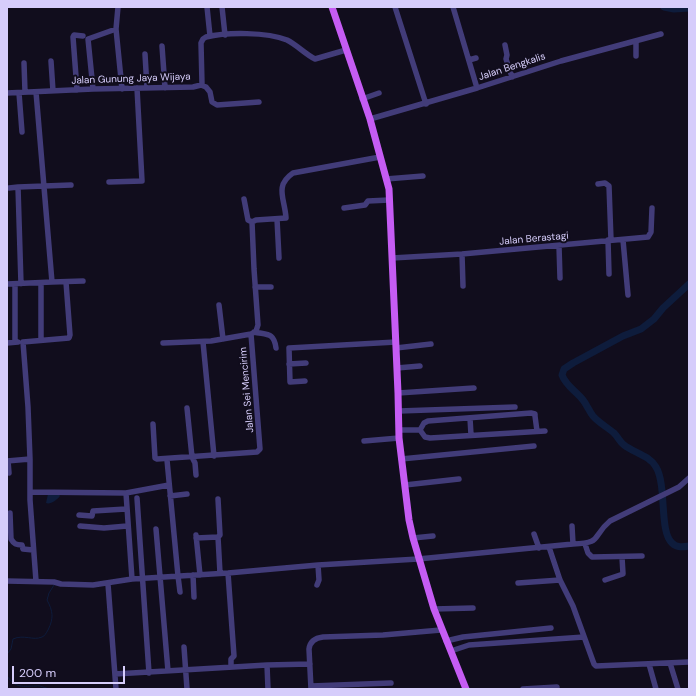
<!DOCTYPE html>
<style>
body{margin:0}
#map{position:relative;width:696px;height:696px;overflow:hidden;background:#110d1d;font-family:"DM Sans",sans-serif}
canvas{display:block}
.frame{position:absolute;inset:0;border:8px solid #d6cdfb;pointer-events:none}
.scale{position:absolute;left:12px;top:666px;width:113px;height:18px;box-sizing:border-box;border:2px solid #d6cdfb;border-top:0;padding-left:5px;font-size:12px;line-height:14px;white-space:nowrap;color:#d6cdfb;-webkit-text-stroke:3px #110d1d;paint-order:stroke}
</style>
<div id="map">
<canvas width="696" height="696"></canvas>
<div class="frame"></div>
<div class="scale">200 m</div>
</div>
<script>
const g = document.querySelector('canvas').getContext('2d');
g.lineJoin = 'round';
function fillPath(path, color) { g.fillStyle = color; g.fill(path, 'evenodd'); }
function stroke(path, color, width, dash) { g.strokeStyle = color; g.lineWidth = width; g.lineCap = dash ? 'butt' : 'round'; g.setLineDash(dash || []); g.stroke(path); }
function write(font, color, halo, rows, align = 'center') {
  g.font = font + ' "DM Sans",sans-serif'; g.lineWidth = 4; g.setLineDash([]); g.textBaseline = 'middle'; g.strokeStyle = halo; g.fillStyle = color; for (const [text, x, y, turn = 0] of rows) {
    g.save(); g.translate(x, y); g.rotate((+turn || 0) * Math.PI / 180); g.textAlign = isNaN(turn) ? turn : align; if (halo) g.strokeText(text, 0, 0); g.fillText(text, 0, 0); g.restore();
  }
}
fillPath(new Path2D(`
 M58,493L60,496C57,500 50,505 46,503L48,494Z`), '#0e1c3c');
stroke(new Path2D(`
 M7,654L11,649L13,639C24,634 33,641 42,637C45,636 46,633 48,630C54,618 53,611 47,600L49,593L54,585
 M7,676C16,689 23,686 36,686C40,685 45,688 49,689`), '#0e1c3c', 1);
stroke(new Path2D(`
 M664,7L674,9L689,8
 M689,284L663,308L654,319L641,329L623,336L573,363L564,369L562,375C566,386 576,391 583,400C587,405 589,411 593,416C599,423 607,427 614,433C618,437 620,442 624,445C634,453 649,455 656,467C667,485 659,532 672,543C677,548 683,547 689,546`), '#0e1c3c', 7);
stroke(new Path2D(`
 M118,7L116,29L122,89
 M207,7L210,36
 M222,7L225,35
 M395,7L426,104
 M453,7L477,88
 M636,41V56
 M505,45L507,55L506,59L512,77
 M162,46L165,88
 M145,54L147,88
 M469,60L476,58
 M51,61L53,91
 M24,63L25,92
 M201,85L202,84L201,43L203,39L206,37C227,32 267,32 287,40C297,45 305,54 315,59L346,50
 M93,89L88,39L116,29
 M77,90L73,37L74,35L83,36
 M36,92L52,282L83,281
 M7,93L93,89L193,87L201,85L206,87L210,92L212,102L217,105L259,102
 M19,93L22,132
 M362,99L379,93
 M370,119L477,88L561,61L661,34
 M386,179L423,176
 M109,182L142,181L137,88
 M598,184L605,183L609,186L611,240
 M9,188L18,187
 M244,199L248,220L252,222
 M344,208L365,205L368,201L389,200
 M277,219L279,258
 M252,222L256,220L286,218C285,199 274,186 293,173L380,157
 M608,240L609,274
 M623,240L628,295
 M559,246L560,278
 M462,254L463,286
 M392,258L462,254L648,237L651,232L652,208
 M7,284L52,282
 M15,284V342
 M21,284L18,187L71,185
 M255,287H271
 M219,305L223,339
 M254,332C267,335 274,332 276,348
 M41,340V283
 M203,342L214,456
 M7,343L18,342
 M163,343L211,341L251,334L256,331L258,325L254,269L252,222
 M396,348L431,344
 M289,364L306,363
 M397,368L420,366
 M305,381L290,382L289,348L396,342
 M398,393L474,388
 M187,408L192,457L195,463L196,475
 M399,411L515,407
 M470,418L471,435
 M153,424L155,458L157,459L257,452L260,449L251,334
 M399,430H420L425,437L430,438L545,431
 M420,430L424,423L428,421L531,413L535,414V416L537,431
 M364,441L399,438
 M401,459L534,446
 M167,460L178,576
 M7,461L30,459
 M8,461L9,473
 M405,485L459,479
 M30,492L126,493L169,485
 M126,493L132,579
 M170,496L187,494
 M137,498L149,673
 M218,499L220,535L218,537L220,573
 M10,513L11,539C14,544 16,545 22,545L23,549L33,550
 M79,515L92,516L93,511L126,509
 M80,526L104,528L127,526
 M572,526L573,544
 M156,529L168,671
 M534,534L539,548
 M196,535L200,575
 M196,538L218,537
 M413,538L433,536
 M585,544L588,553L592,557L642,556
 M549,547L560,580L573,606L594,664L596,666L689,662
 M228,573L234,656L231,659V667
 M193,575L194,597
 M178,576L180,592
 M605,580L623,574L622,557
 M7,581L54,582L61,584L93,585L132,579L228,573L318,565L418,559L573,544C603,543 591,537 610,521L679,487L689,478
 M36,581L30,500V459L28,407L23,342L69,338L70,335L66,282
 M518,583L560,580
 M108,584L116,689
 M317,585L319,580L318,565
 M434,609L473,608
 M446,641L463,637L551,628
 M184,647L187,689
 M451,651L469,645L584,637
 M670,663L678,689
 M649,664L656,689
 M267,665L268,689
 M115,674L267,665L310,664
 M311,686L391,683
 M311,689L309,649C310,641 315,638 323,637L383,635L441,630
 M523,689L557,687`), '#423c79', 5.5);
stroke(new Path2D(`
 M332,7L370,119L389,189L398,393L399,438L409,520L413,538L434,609L466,689`), '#c55cf3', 7);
write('10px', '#d6cdfb', '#110d1d', [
 ["Jalan Bengkalis",512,67,-18],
 ["Jalan Gunung Jaya Wijaya",131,79,-2],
 ["Jalan Berastagi",534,239,-5],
 ["Jalan Sei Mencirim",247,390,-95]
]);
</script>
